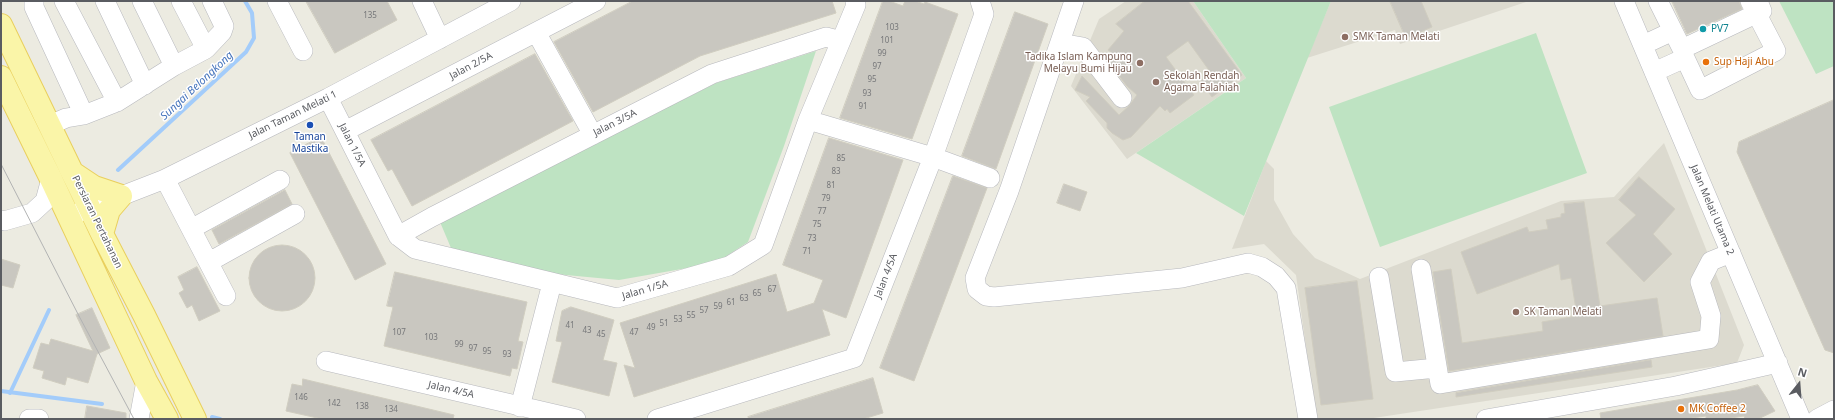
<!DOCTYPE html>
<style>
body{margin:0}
#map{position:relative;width:1835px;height:420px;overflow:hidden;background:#ecebe1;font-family:"Noto Sans",sans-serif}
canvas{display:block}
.frame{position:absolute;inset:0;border:2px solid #5a5c61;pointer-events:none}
.north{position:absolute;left:1779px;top:364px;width:40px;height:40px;-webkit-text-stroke:3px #fff;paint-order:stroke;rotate:17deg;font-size:11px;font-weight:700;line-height:16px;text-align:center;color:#5a5c61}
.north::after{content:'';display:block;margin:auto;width:14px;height:18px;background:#5a5c61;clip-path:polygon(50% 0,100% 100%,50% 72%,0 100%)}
</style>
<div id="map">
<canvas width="1835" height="420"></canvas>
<div class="frame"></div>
<div class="north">N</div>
</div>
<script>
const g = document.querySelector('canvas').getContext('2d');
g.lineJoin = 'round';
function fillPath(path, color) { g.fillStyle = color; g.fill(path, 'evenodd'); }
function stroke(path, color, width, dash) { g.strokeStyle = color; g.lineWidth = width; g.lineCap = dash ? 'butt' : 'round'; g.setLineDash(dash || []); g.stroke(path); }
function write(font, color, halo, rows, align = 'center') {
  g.font = font + ' "Noto Sans",sans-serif'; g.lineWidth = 3; g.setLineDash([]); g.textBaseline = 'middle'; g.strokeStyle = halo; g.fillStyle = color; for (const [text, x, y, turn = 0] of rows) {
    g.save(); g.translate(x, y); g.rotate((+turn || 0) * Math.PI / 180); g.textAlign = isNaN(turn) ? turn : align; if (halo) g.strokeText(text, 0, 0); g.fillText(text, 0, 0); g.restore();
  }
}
fillPath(new Path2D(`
 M1126,1H1193L1246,78L1127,159L1071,86L1099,19Z
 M1331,1H1529L1400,44L1395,30L1307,58Z
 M1664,143L1744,345L1737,363L1367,419H1316L1296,275L1264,244L1232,249L1266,161L1274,169V200L1293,234L1315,258L1360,279L1561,201L1614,197Z`), '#dcdacf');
fillPath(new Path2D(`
 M1193,1H1331L1244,216L1136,153L1246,78Z
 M1779,1H1834V66L1816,74Z
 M1536,33L1587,173L1380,247L1329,107Z
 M816,51L784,146L748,242L716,263L619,280L545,273L451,248L440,222L716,83Z`), '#bee3c2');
stroke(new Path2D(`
 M118,170L246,52L254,38L252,13L245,1
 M1,391L102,404
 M10,393L49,310
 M212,417L220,419`), '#a3ccfa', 4);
const building = new Path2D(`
 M306,1H387L397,20L335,53Z
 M633,1H832L836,13L700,56L593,112L554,42Z
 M883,1H889L903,6L905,1H915L924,4L925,2L958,14L912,139L840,118Z
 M1145,1H1188L1242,75L1212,97L1200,81L1211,73L1188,41L1166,57L1194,95L1170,113L1167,109L1165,111L1160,106L1131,137L1123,140L1112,133L1107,128V123L1086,101L1090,97L1075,90L1082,76L1119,115L1129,106L1137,95L1127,86L1105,58L1111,52L1108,50L1124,31L1116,24Z
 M1390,1H1421L1432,27L1406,38Z
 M1672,1H1739L1742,9L1687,34Z
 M1015,12L1048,24L996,169L962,156Z
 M535,54L573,121L412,206L392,169L388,171L371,140Z
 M1834,100V353L1825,350L1737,152L1739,142Z
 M321,137L386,264L355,280L290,153Z
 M829,138L903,160L846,318L822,309L830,335L634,397L624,365L635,368L620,323L776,274L787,312L814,303L823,280L783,265Z
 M953,176L987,188L914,381L880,368Z
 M1639,177L1675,209L1653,234L1672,254L1644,282L1606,243L1636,215L1619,200Z
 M1064,184L1087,192L1080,211L1057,203Z
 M285,190L292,204L219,244L212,230Z
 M1584,202L1600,306L1657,298L1663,336L1449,371L1433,272L1451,269L1462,343L1543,331L1542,322L1577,316L1571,278L1561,280L1559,264L1477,294L1461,252L1527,227L1529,232L1548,229L1546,220L1561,217V214L1565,213L1564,204Z
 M249 278a33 33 0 1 1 66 0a33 33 0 1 1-66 0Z
 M1,259L20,265L13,288L1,285Z
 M197,267L220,311L199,321L192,305L187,308L179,293L184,290L178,277Z
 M395,272L527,302L518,341L523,342L517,369L512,368L510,376L384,346L393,307L387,306Z
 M1357,281L1373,399L1321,405L1305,288Z
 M571,307L614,320L603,360L617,363L609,396L552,382L562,342L556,341L562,311Z
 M92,308L110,348L97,354L88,383L67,377L65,385L42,378L44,371L33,368L41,343L49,345L51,339L93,351L76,315Z
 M1651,360L1652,367L1456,397V393Z
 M873,378L883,413L863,419H749L748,417Z
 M303,379L454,415L453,419H322L286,411L292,384L302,386Z
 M1758,385L1775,411L1758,419H1745L1744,416L1724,419H1706V416L1685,419H1601L1600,413L1737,390Z
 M87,406L126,413V419H85Z`);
fillPath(building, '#c9c7c0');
stroke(building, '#d0cdc0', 1);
const minor = new Path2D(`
 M34,1V7L84,115
 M64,1L117,102
 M105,1L145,85
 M142,1L174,66
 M277,1L303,51
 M422,1L440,39
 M1074,1L1009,191L975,278L977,289L986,296L994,297L1182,278L1248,263L1262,267L1276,276L1286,288L1308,419
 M1624,1L1801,419
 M1658,1L1682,49L1762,11L1760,6
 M536,32L593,135
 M1060,43L1083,47L1122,98
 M1643,45L1673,31
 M206,49L222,32L224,26L212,1
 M1654,72L1685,58L1700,90L1776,51L1750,1
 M328,98L398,236L415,249L617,298L729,266L763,245L808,120L856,5L855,1
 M808,120L933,157L990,178
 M50,125L66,118L84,115L117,102L174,66L206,49L181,1
 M345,131L596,1
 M165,179L226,296
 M75,214L165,179L328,98L511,1
 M1,220L4,221L32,213L45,201L51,179
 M191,229L280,180
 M398,236L432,217L712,74L826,37L841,41
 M209,262L295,214
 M1421,269L1440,384L1709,339L1711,316L1700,282L1711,261L1731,253
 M1379,277L1395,372L1437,368
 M326,361L576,419
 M520,407L552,283
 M29,419H39
 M139,419L146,381
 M657,419L854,358L933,157L984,14L980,1
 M1486,419L1676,386L1778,363
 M1817,419L1834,410`);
const major = new Path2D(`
 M1,25L102,234L144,315L195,419
 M1,77L51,179L146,381L167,419
 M73,173L94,187L121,196L109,210L102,234`);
stroke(minor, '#b7b8bd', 20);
stroke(major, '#e9cf5d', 24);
stroke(minor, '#fff', 19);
stroke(major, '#faf5a8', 22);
stroke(new Path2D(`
 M1,164L79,316L134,419`), '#b2b3b3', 1);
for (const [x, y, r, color] of [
 [1703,29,4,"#0f9aa8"],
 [1345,37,4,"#8d6e63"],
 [1706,62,4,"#e8710a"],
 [1140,63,4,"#8d6e63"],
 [1156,82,4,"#8d6e63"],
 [310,125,4,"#1a4fb4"],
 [1516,312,4,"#8d6e63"],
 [1681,409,4,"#e8710a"]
]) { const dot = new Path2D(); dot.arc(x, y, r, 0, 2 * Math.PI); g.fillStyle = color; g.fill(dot); stroke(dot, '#fff', 1.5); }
write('8px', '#767779', null, [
 ["135",370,16],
 ["103",892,28],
 ["101",887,41],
 ["99",882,54],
 ["97",877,67],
 ["95",872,80],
 ["93",867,94],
 ["91",863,107],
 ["85",841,159],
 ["83",836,172],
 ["81",831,186],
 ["79",826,199],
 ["77",822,212],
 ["75",817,225],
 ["73",812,239],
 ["71",807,252],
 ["67",772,290],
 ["65",757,294],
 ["63",744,299],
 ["61",731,303],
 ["59",718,307],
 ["57",704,311],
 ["55",691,316],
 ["53",678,320],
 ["51",664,324],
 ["41",570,326],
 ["49",651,328],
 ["43",587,331],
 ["107",399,333],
 ["47",634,333],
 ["45",601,335],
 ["103",431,338],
 ["99",459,345],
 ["97",473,349],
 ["95",487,352],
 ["93",507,355],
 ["146",301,398],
 ["142",334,404],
 ["138",362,407],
 ["134",391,410]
]);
write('10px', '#0d838f', '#fff', [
 ["PV7",1711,29]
], 'left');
write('10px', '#785e54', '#fff', [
 ["SMK Taman Melati",1353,37],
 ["Tadika Islam Kampung",1132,57,"right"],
 ["Melayu Bumi Hijau",1132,69,"right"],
 ["Sekolah Rendah",1164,76],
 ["Agama Falahiah",1164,88],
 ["SK Taman Melati",1524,312]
], 'left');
write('10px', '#c56008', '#fff', [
 ["Sup Haji Abu",1714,62],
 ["MK Coffee 2",1689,409]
], 'left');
write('10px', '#5a5c61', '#fff', [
 ["Jalan 2/5A",471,66,-28],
 ["Jalan Taman Melati 1",293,115,-26],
 ["Jalan 3/5A",615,123,-27],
 ["Jalan 1/5A",352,145,63],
 ["Jalan Melati Utama 2",1712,210,67],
 ["Persiaran Pertahanan",97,222,64],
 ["Jalan 4/5A",886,276,-69],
 ["Jalan 1/5A",645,290,-16],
 ["Jalan 4/5A",451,390,13]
]);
write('10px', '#164399', '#fff', [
 ["Taman",310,137],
 ["Mastika",310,149]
]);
write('italic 11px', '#4775bc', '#fff', [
 ["Sungai Belongkong",197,86,-43]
]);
</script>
